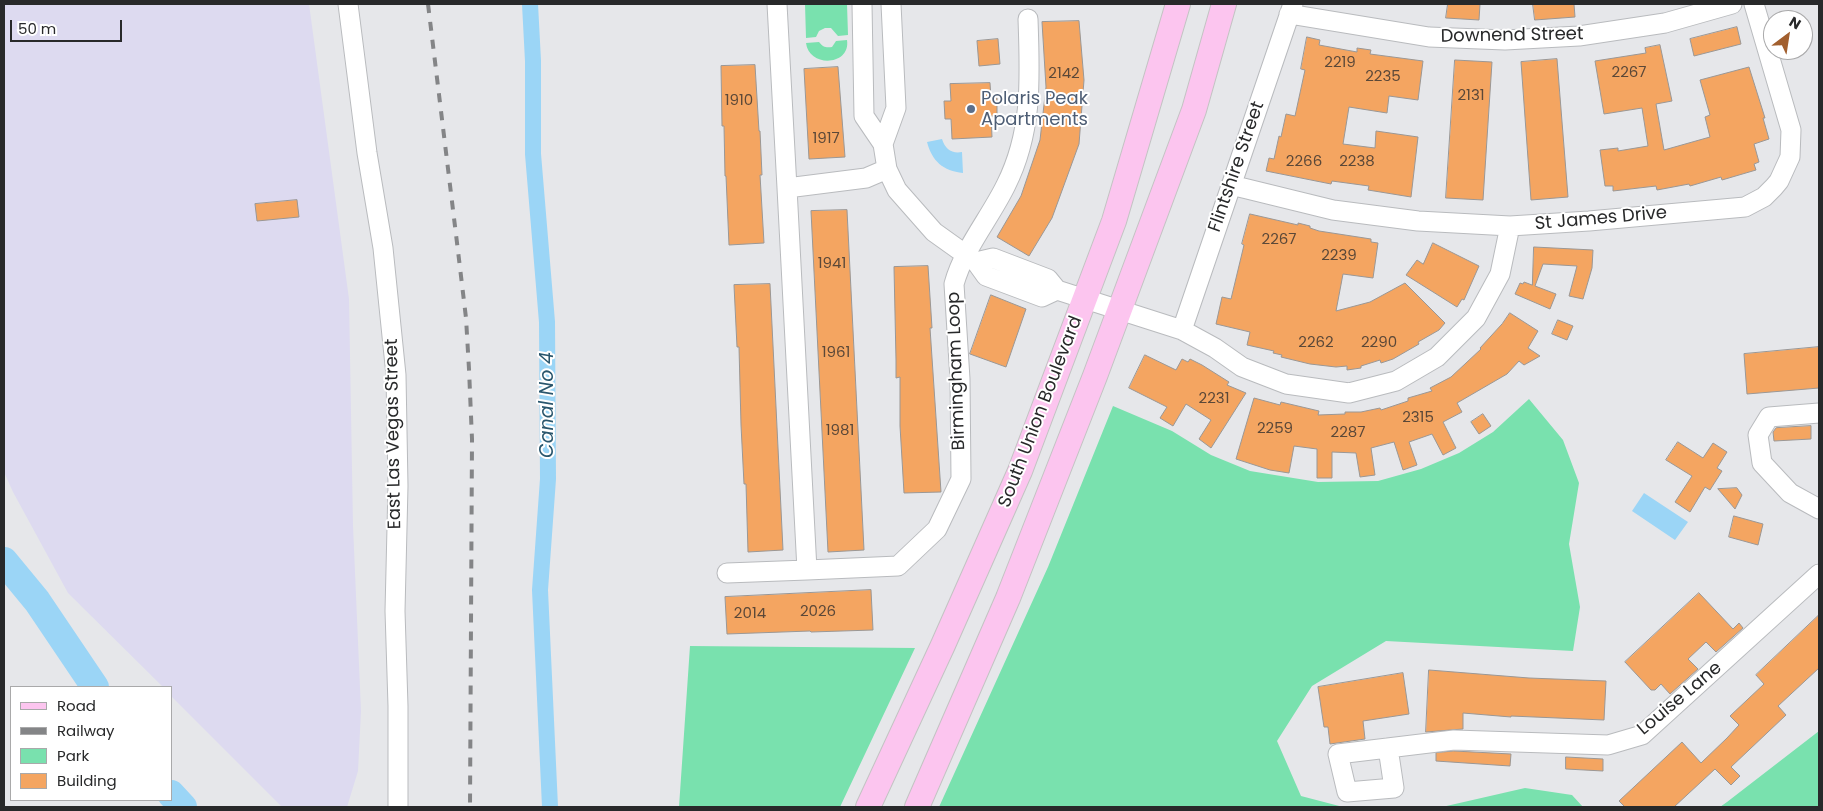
<!DOCTYPE html>
<style>
body{margin:0}
#map{position:relative;width:1823px;height:811px;overflow:hidden;background:#e6e7ea;font-family:Poppins,sans-serif}
canvas{display:block}
.frame{position:absolute;inset:0;border:5px solid #28292a;pointer-events:none}
.legend{position:absolute;left:10px;top:686px;width:162px;height:115px;box-sizing:border-box;background:#fff;border:1px solid #a9a9aa;margin:0;padding:6px 9px;list-style:none;font-size:15px;color:#28292a}
.legend li{display:flex;align-items:center;gap:10px;height:25px}
.legend b{width:25px;border:1px solid #a9a9aa}
.north{position:absolute;left:1763px;top:10px;width:50px;height:50px;box-sizing:border-box;background:#fff;border:1px solid #a9a9aa;border-radius:50%;rotate:31deg;font-size:14px;font-weight:700;line-height:20px;text-align:center;color:#28292a}
.north::after{content:'';display:block;margin:auto;width:18px;height:22px;background:#a25f2e;clip-path:polygon(50% 0,100% 100%,50% 72%,0 100%)}
.scale{position:absolute;left:10px;top:20px;width:112px;height:22px;box-sizing:border-box;border:2px solid #28292a;border-top:0;padding-left:6px;font-size:15px;line-height:18px;white-space:nowrap;color:#28292a;-webkit-text-stroke:4px #fff;paint-order:stroke}
</style>
<div id="map">
<canvas width="1823" height="811"></canvas>
<div class="frame"></div>
<ul class="legend">
<li><b style="height:6px;background:#fcc5ef"></b>Road</li>
<li><b style="height:6px;background:#848587"></b>Railway</li>
<li><b style="height:14px;background:#79e1ae"></b>Park</li>
<li><b style="height:14px;background:#f4a561"></b>Building</li>
</ul>
<div class="north">N</div>
<div class="scale">50 m</div>
</div>
<script>
const g = document.querySelector('canvas').getContext('2d');
g.lineJoin = 'round';
function fillPath(path, color) { g.fillStyle = color; g.fill(path, 'evenodd'); }
function stroke(path, color, width, dash) { g.strokeStyle = color; g.lineWidth = width; g.lineCap = dash ? 'butt' : 'round'; g.setLineDash(dash || []); g.stroke(path); }
function write(font, color, halo, rows, align = 'center') {
  g.font = font + ' Poppins,sans-serif'; g.lineWidth = 4; g.setLineDash([]); g.textBaseline = 'middle'; g.strokeStyle = halo; g.fillStyle = color; for (const [text, x, y, turn = 0] of rows) {
    g.save(); g.translate(x, y); g.rotate((+turn || 0) * Math.PI / 180); g.textAlign = isNaN(turn) ? turn : align; if (halo) g.strokeText(text, 0, 0); g.fillText(text, 0, 0); g.restore();
  }
}
fillPath(new Path2D(`
 M4,4H309L349,299L353,526L361,711L358,771L347,807H282L171,696V687H163L68,593L13,492L4,472Z`), '#dddaf0');
fillPath(new Path2D(`
 M805,4H847L848,35L838,36L831,28H825L819,31L816,37L806,38Z
 M847,40C851,66 809,68 806,43L819,42C823,47 826,48 832,47L836,41Z
 M1529,399L1563,440L1579,483L1569,544L1580,607L1573,651L1386,641L1312,686L1277,741L1301,796L1343,807H939L1048,567L1113,406L1172,431L1211,455L1250,471L1318,482L1378,481L1421,469L1459,453L1493,432Z
 M690,646L915,648L840,807H679Z
 M1819,731V807H1720L1727,802Z
 M1525,788L1572,795L1583,807H1442Z`), '#79e1ae');
fillPath(new Path2D(`
 M942,139C945,149 952,154 962,152L963,173C943,171 932,161 927,142Z
 M1644,493L1688,522L1675,540L1632,511Z`), '#9bd5f6');
stroke(new Path2D(`
 M530,4L533,61V154L547,322L548,479L540,590L550,807`), '#9bd5f6', 16);
stroke(new Path2D(`
 M4,561L37,601L95,687
 M171,794L183,807`), '#9bd5f6', 28);
const building = new Path2D(`
 M1448,4H1480L1479,20L1446,18Z
 M1533,4H1574L1575,17L1535,20Z
 M1079,21L1084,80L1079,144L1052,218L1029,256L997,237L1021,196L1040,140L1046,87L1042,22Z
 M1737,27L1741,44L1694,56L1690,39Z
 M1307,37L1320,40L1319,45L1357,52V48L1371,50L1370,54L1423,61L1418,100L1389,96L1387,113L1349,107L1343,144L1375,148L1376,131L1418,137L1411,197L1368,190L1369,186L1332,181L1331,184L1266,171L1269,158L1274,159L1279,136L1281,137L1286,114L1295,116L1305,70L1301,69Z
 M998,39L1000,64L979,66L977,41Z
 M1660,45L1672,101L1656,104L1664,150L1710,137L1705,117L1710,115L1700,80L1749,67L1765,118H1763L1769,139L1754,144L1759,162L1754,164L1756,170L1722,180L1721,177L1690,186L1689,184L1657,190L1656,186L1613,191V186H1605L1600,150L1618,148V151L1648,146L1642,108L1604,114L1595,61L1646,53L1645,48Z
 M1557,59L1568,197L1531,200L1521,62Z
 M1455,60L1492,62L1483,200L1446,198Z
 M755,65L759,131H760L762,175H760L764,243L729,245L726,176H725L724,126H722L721,66Z
 M838,67L845,157L809,159L804,69Z
 M990,83L991,98H997V116H991L992,137L952,139L951,119H945L944,101H951L950,84Z
 M297,200L299,217L257,221L255,204Z
 M847,210L864,550L828,552L811,211Z
 M1250,214L1298,225V223L1310,226V228L1319,231L1371,239V242L1378,243L1373,278L1343,274L1336,311L1370,302L1405,283L1445,323L1439,330L1418,342L1419,344L1393,359L1381,363L1380,360L1361,366V368L1347,370V366L1336,367L1310,364L1281,357L1282,355L1273,353L1274,351L1247,345L1250,332L1216,324L1222,297L1231,299L1244,245L1242,244Z
 M1433,243L1479,266L1464,300L1462,299L1457,307L1406,275L1417,260L1423,264Z
 M1534,247L1593,250L1592,268L1583,299L1569,296L1577,266L1543,264L1535,286L1556,294L1550,309L1515,294L1520,283L1523,284L1524,282L1532,285Z
 M928,266L932,328H930L941,492L904,493L900,426V377L896,378V360L894,267Z
 M770,284L783,550L748,552L746,484H744L741,425L739,347H737L734,285Z
 M991,295L1026,309L1006,367L970,354Z
 M1510,313L1538,331L1528,348L1540,356L1524,365L1519,361L1507,374L1457,403L1462,412L1443,422L1456,448L1443,455L1432,434L1409,442L1417,465L1403,470L1394,442L1371,448L1375,475L1360,477L1356,453L1332,452V478H1317V449L1294,446L1289,473L1270,470L1236,459L1254,398L1280,405L1281,402L1319,411L1318,415L1345,414V412H1361L1380,408L1381,410L1408,401V398L1432,391L1430,388L1451,377L1481,349L1480,348L1502,324Z
 M1558,320L1573,326L1567,340L1552,334Z
 M1819,347V388L1747,394L1744,354Z
 M1145,355L1176,370L1182,359L1188,362L1190,359L1202,365L1229,382L1227,385L1246,393L1211,448L1199,439L1211,420L1186,404L1173,426L1160,418L1167,407L1129,388Z
 M1483,414L1491,426L1479,434L1471,422Z
 M1811,426V439L1774,441L1773,432L1776,428Z
 M1678,442L1703,458L1713,443L1727,452L1717,468L1722,471L1710,490L1705,487L1690,512L1675,502L1692,476L1666,460Z
 M1737,488L1742,495L1735,509L1718,489Z
 M1734,516L1763,524L1758,545L1729,537Z
 M871,590L873,630L811,632L810,631L727,634L725,597Z
 M1699,593L1733,629L1739,623L1743,628L1716,652L1706,642L1688,659L1698,669L1670,694L1661,684L1655,690H1651L1625,662Z
 M1819,615V668L1778,706L1786,715L1731,767L1740,776L1731,785L1715,769L1674,807H1625L1619,801L1682,742L1701,763L1727,738L1739,725L1730,716L1764,684L1756,675Z
 M1429,670L1529,678L1606,681L1604,720L1511,716V717L1463,713V729L1426,732Z
 M1403,673L1409,714L1363,721L1365,739L1330,744L1328,727H1324L1318,687Z
 M1454,751L1511,754L1510,766L1436,761V753Z
 M1566,757L1603,759V771L1566,769Z`);
fillPath(building, '#f4a561');
stroke(building, '#9a9795', 1);
const minor = new Path2D(`
 M348,4L367,153L383,248L396,375L398,486L395,611L398,706V807
 M777,4L787,188
 M862,4L864,116L883,144L887,169L897,190L934,232L976,262L986,276L1042,297L1057,290
 M1289,14L1429,37L1505,40L1579,36L1665,23L1732,4
 M883,144L896,108L891,4
 M887,169L866,178L787,188L807,570L898,566L937,529L961,479L960,379L954,284C964,248 990,218 1006,185C1033,131 1030,78 1028,19
 M1231,185L1333,210L1418,221L1510,226L1589,221L1745,207L1764,197L1774,187L1779,181L1790,157L1791,130L1754,4
 M976,262L993,258L1048,279L1057,290L1182,330L1215,348L1242,367L1286,384L1349,393L1396,381L1437,357L1476,318L1500,274L1510,226
 M1182,330L1293,4
 M1819,413L1769,417L1758,435L1762,463L1790,493L1819,509
 M727,573L807,570
 M1388,748L1394,788L1347,792L1338,754L1454,740L1608,745L1642,735L1819,574`);
const major = new Path2D(`
 M868,807L943,645L1020,471L1114,221L1178,4
 M917,807L1008,598L1095,376L1194,110L1224,4`);
stroke(minor, '#b9bbbe', 21);
stroke(major, '#c3c3c3', 26);
stroke(minor, '#fff', 19);
stroke(major, '#fcc5ef', 24);
stroke(new Path2D(`
 M428,4L458,251L466,318L469,369L472,439L470,807`), '#848587', 4, [9, 9]);
for (const [x, y, r, color] of [
 [971,109,5,"#5c6f8a"]
]) { const dot = new Path2D(); dot.arc(x, y, r, 0, 2 * Math.PI); g.fillStyle = color; g.fill(dot); stroke(dot, '#fff', 2); }
write('15px', '#5b4838', null, [
 ["2219",1340,63],
 ["2267",1629,73],
 ["2142",1064,74],
 ["2235",1383,77],
 ["2131",1471,96],
 ["1910",739,101],
 ["1917",826,139],
 ["2266",1304,162],
 ["2238",1357,162],
 ["2267",1279,240],
 ["2239",1339,256],
 ["1941",832,264],
 ["2262",1316,343],
 ["2290",1379,343],
 ["1961",836,353],
 ["2231",1214,399],
 ["2315",1418,418],
 ["2259",1275,429],
 ["1981",840,431],
 ["2287",1348,433],
 ["2026",818,612],
 ["2014",750,614]
]);
write('18px', '#28292a', '#fff', [
 ["Downend Street",1512,36,-1],
 ["Flintshire Street",1237,167,-71],
 ["St James Drive",1601,219,-5],
 ["Birmingham Loop",957,371,-92],
 ["South Union Boulevard",1041,412,-69],
 ["East Las Vegas Street",394,434,-91],
 ["Louise Lane",1680,699,-40]
]);
write('18px', '#4e5e75', '#fff', [
 ["Polaris Peak",981,99],
 ["Apartments",981,120]
], 'left');
write('italic 19px', '#29566d', '#fff', [
 ["Canal No 4",548,405,-90]
]);
</script>
